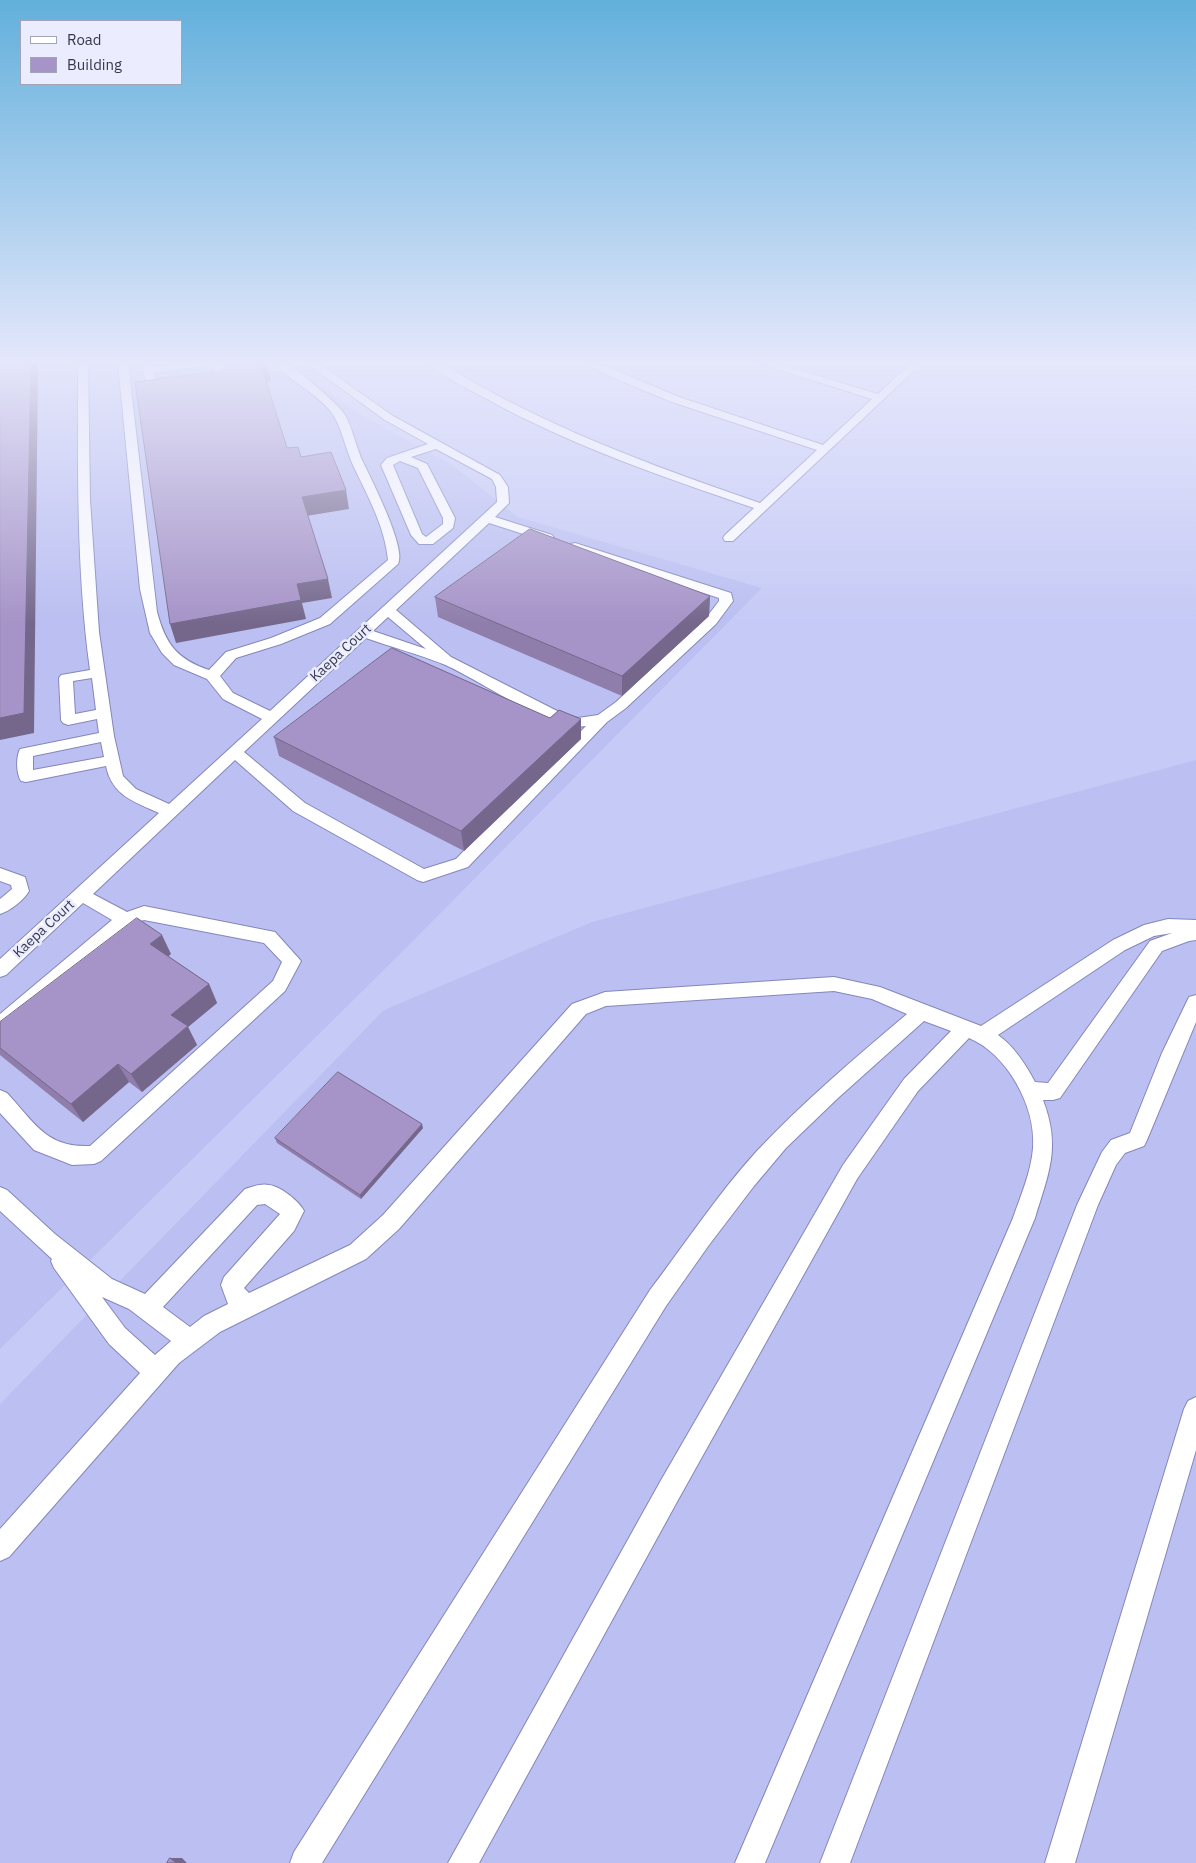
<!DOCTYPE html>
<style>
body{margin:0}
#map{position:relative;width:1196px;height:1863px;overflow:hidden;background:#c6caf6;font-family:"IBM Plex Sans",sans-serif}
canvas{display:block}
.legend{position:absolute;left:20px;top:20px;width:162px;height:65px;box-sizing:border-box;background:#ebedfe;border:1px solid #a2a4b7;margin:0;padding:6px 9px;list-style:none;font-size:15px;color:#35374d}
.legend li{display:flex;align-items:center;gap:10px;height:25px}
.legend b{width:25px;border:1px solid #a2a4b7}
</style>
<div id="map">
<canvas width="1196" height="1863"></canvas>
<ul class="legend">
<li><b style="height:6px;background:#fff"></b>Road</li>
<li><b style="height:14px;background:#a693c7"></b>Building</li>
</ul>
</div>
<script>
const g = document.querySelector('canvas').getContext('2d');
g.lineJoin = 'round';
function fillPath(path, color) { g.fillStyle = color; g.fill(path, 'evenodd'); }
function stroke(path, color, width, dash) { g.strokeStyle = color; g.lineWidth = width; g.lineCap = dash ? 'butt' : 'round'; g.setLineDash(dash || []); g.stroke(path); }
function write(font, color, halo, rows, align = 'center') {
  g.font = font + ' "IBM Plex Sans",sans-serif'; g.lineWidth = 5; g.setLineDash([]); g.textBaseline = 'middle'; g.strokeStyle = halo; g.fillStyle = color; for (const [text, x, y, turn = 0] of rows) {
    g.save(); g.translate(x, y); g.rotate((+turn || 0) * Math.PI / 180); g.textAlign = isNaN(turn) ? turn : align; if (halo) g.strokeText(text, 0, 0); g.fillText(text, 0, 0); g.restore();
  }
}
fillPath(new Path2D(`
 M0,363H288L363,416L451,464L518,517L762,588L404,950L0,1349Z
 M1196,760V1863H0V1404L384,1010L592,922Z`), '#bbbff1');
const minor = new Path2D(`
 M78,363H88L90,500L99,632L114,736L123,776L136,789L169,804L262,719L223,699L207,679L174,665L162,653L150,633L140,589L118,363H128L157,612C166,645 177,659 209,670L226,652L271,638L320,618L388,560C385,526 366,493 352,463C346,449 341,426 332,413C317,393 291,382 274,363C277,363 283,362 286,363C295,367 335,402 342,411C352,423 356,449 364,464C372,481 407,549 398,564L330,624L281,644L236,658L220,676L233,693L270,711L497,502L496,487L492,479L436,449L411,457L427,464L455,518L453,528L433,544H419L411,535L381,465L387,458L428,444L385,420L306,363H318L393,416L500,475L508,487L509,503L495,517L552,535L554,538L548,542L489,523L396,610L451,657L563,714L578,718L598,715L616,702L706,618L719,601V598L571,550L569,547L571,544L575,543L731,593L733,601L716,624L626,708L607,722L468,867L423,882L417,880L293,811L235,760L93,894L127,912L144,906L275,932L301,961L285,991L101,1161L94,1164L72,1165L34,1150L0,1113V1090L7,1093C34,1122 46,1148 90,1146L273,981L282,962L264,943L144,920L131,924L7,1030L0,1033V1014L112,920L83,903L6,975L0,977V959L159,813C135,802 112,796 106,766L26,782L21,781C16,773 16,757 20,749L99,733L97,719L68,725L63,723L61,720L59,678L61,675L90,670C76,568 78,465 78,363ZM400,461L418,468L443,518V524L426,537L422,534L393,465ZM388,617L426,649L373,631ZM366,638C391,647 418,654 443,664C477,678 552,732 586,726L456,859L424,869L305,803L244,752ZM92,678L96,710L75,714L73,681ZM101,742L104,757L33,770V756Z
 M142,363H152L153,367L180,363H208L203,366L154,373L155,379L170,378L175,381L174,383L158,386L146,383Z
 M213,363H223V375L195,379V375L214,371Z
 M429,363H441C541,425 649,465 760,503L817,450L672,402L614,378L584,363H598L679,397L823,445L872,399L758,363H775L878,394L911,363H922L733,541H725L723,538L725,535L754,508C663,477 572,446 487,399C470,390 443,377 429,363Z
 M0,868L25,877L29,891C24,900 10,911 0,914V899L12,889L11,885L0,881Z
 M1168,919L1196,920V940L1189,941L1162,951L1060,1098L1053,1100H1043C1061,1147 1049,1172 1035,1218L765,1863H735L1013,1218C1021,1195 1031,1172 1033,1148C1036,1106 1007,1054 969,1038L918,1091L857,1179L678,1500L479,1863H448L660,1482L843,1165L904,1079L951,1031L924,1021L838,1098L786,1148L754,1186L709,1245L666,1306L322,1863H290L294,1852L650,1290C685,1244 717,1195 756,1152C803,1102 855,1058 907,1014L872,999L834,991L606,1006L586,1014L399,1229L366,1259L220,1332L179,1363L9,1557L0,1561V1529L140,1373L109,1344L54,1268L51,1261L52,1259L0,1211V1187L7,1190L55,1234L112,1279L145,1294L245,1189C251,1187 261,1183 269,1185C280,1186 299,1201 304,1211L294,1231L244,1288L249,1293L350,1245L383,1215L572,1004L605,992L834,977L880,987L981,1026L1113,940L1144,925ZM1172,933L1150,941L1048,1083L1035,1082C1026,1065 1014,1046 998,1035L1125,950L1154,936ZM265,1204L280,1214L224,1277L221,1285L228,1304L204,1316L190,1327L163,1307L257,1205ZM102,1297L129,1309L171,1341L155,1355L125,1328Z
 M1196,995V1022L1147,1140L1144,1146L1125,1153L1116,1165L1098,1205L850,1863H820L1077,1205L1102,1152L1111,1140L1130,1133L1162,1053L1189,997Z
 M1196,1397V1450L1075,1863H1045L1184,1409L1188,1401Z`);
stroke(minor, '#8487bb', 2);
fillPath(minor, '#fff');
fillPath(new Path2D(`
 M710,596L709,616L622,696L438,617L435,597Z
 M274,737L581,739L464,851L279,756Z
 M171,954L168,956L209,984L217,1003L188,1027L197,1045L142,1092L129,1082L83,1122L0,1055V1022Z
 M423,1128L361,1199L277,1143L275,1138Z`), '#8f7eab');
fillPath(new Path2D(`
 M31,363H38L34,733L0,740V718Z
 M267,364L271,381L265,382L261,365Z
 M346,490L349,509L306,516L302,497Z
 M328,579L332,598L302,603L306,619L176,643L170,624L297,584Z
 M710,596L709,616L622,696V676Z
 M581,719V739L464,851L461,831Z
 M162,935L171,954L160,963L150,944Z
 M209,984L217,1003L188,1027L197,1045L142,1092L131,1074L171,1015Z
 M118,1064L129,1082L83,1122L71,1104Z
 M422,1124L423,1128L361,1199L360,1195Z
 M170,1858H182L187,1863H176Z`), '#74678b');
const building = new Path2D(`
 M0,363H31L24,713L0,718Z
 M225,363H267L261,365L287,448L298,447L301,457L331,452L346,490L302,497L328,579L297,584L301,600L170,624L135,382L227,370Z
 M530,529L710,596L622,676L435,597Z
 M392,648L550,718L559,710L581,719L461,831L274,737Z
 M137,918L162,935L150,944L209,984L171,1015L188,1026L131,1074L118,1064L71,1104L0,1048V1022Z
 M338,1072L422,1124L360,1195L275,1138Z
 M170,1858L176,1863H167Z`);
fillPath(building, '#a693c7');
stroke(building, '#74678b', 1);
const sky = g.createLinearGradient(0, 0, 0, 624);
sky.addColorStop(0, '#62b0dc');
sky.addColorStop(0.58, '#e5e7fb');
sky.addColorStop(1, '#e5e7fb00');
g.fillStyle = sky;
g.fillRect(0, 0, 1196, 624);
write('14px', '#35374d', '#ebedfe', [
 ["Kaepa Court",341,653,-43],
 ["Kaepa Court",44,929,-43]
]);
</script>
